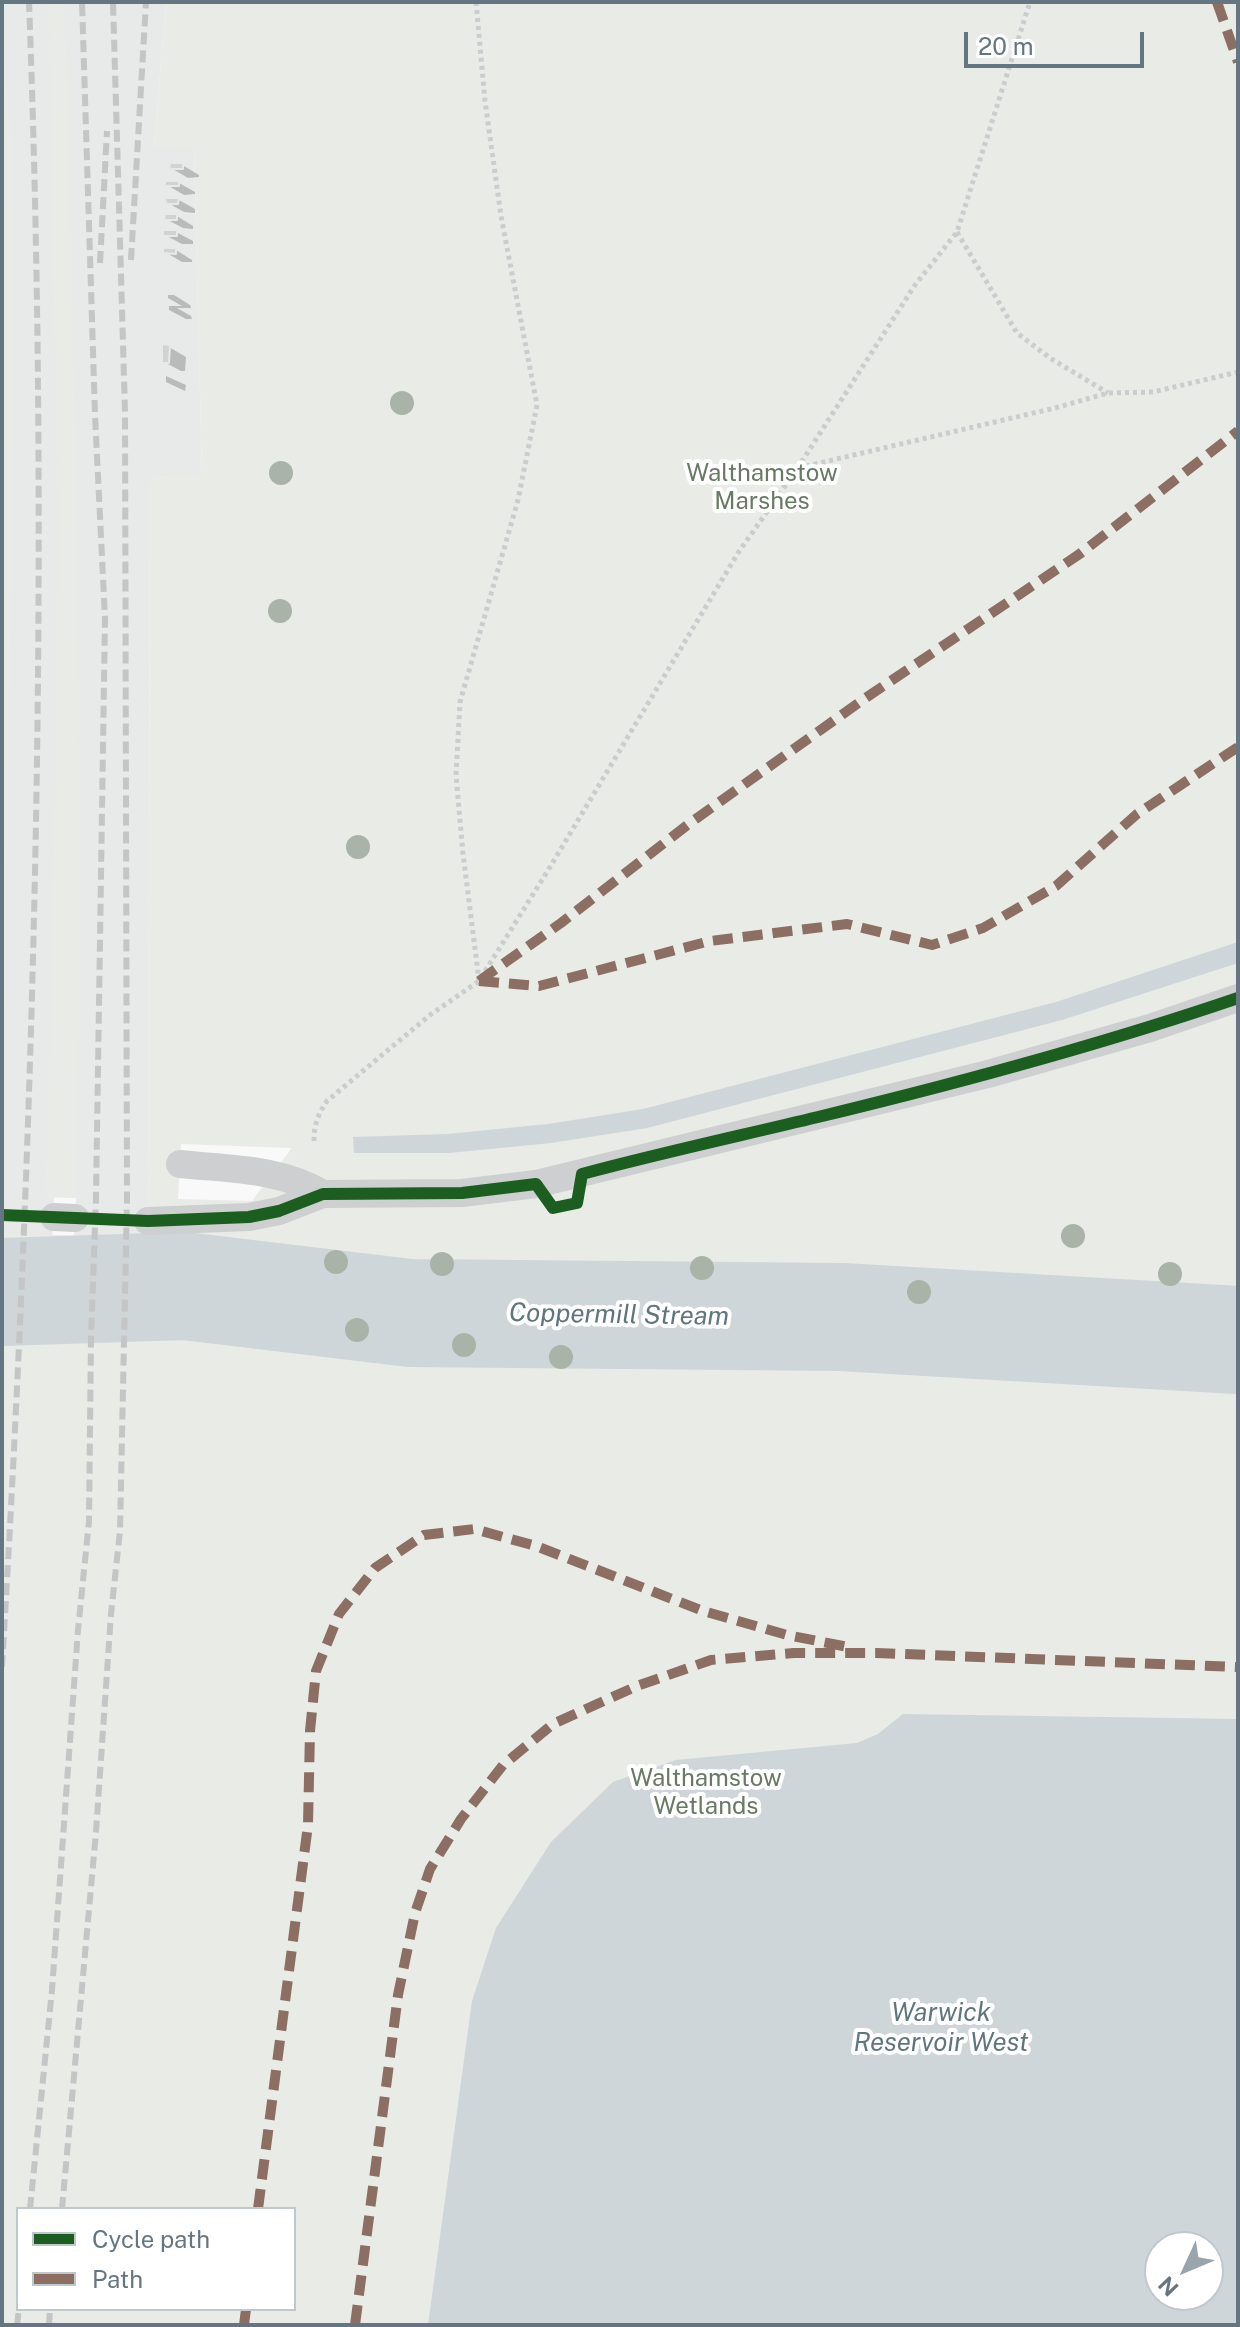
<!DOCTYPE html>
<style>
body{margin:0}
#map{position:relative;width:1240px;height:2327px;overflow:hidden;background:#f9f9f9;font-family:"Public Sans",sans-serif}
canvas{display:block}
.frame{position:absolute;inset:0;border:4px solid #657683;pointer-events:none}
.legend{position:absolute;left:16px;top:2207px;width:280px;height:104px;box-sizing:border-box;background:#fff;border:2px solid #c1c8cd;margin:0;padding:10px 14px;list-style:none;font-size:24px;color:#657683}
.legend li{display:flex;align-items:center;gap:16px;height:40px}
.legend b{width:40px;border:2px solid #c1c8cd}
.north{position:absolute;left:1144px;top:2231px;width:80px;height:80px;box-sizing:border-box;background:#fff;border:2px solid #c1c8cd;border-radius:50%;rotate:226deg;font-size:22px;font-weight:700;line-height:32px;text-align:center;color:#657683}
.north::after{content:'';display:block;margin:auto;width:28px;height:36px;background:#99a4ac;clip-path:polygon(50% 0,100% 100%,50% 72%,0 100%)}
.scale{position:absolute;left:964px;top:32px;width:180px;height:36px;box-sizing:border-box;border:4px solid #657683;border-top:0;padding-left:10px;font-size:24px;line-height:28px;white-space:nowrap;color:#657683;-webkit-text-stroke:6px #fff;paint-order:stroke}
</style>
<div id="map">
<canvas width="1240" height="2327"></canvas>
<div class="frame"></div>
<ul class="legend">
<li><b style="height:10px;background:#1b5e20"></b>Cycle path</li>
<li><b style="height:10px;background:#8d6e63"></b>Path</li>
</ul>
<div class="north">N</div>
<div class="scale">20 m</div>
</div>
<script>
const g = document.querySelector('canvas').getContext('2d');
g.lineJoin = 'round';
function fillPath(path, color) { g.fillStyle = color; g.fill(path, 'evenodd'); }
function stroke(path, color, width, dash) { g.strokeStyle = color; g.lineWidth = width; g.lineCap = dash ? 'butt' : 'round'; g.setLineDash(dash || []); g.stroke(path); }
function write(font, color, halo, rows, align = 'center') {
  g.font = font + ' "Public Sans",sans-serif'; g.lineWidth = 8; g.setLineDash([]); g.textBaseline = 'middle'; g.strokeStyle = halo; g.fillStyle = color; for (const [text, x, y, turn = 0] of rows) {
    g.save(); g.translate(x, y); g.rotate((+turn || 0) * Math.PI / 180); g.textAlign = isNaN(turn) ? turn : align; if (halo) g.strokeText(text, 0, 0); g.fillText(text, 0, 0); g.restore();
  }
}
fillPath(new Path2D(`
 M2,2H166L154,146H194L202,476L150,477L148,1220L143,1340L18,2209V2309L2,2325ZM54,1197L76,1198L74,1235L48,1335Z`), '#e8e9e9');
fillPath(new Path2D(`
 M2,2L12,156L14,332L6,1010H2Z
 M48,2H65C75,400 86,799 76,1198L45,1197L52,964L58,532Z
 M166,2H1238V2325H2V1233L148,1238L150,477L202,475L194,147L154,146ZM181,1144L291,1148V1149L252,1201L178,1199ZM18,2209H294V2309H18ZM1160,2247H1208V2295H1160Z`), '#e8ebe6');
fillPath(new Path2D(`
 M1238,942V963L1062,1020L647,1128L551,1143L449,1153H354L353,1137L448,1134L548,1124L643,1109L1056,1002Z
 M903,1714L1238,1719V2325H428L472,2001L496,1928L551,1842L613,1782L676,1760L857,1743L878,1734ZM1160,2247H1208V2295H1160Z`), '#ced6d9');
fillPath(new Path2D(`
 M182,165L199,175V177L188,178L171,168Z
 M179,183L195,192V194L184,195L167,185Z
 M179,200L195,209V213L184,212L168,203Z
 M177,216L193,226V229L183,228L166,219Z
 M176,232L193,241V244H182L165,235Z
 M176,250L192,260V262H182L165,252Z
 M168,295H174L190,305L191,308H177L191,316L192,319H186L169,310V306H182L168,298Z
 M169,347L186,357L185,371H181L164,362Z
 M166,376L186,385L185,391L166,382Z`), '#0003');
stroke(new Path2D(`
 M2,1292L184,1286L410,1313L841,1317L1238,1340`), '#ced6d9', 108);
const building = new Path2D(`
 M170,163H183V169H169Z
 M165,181H179V186H165Z
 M165,198H179L178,204H166Z
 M165,214H177V220H164Z
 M163,230H177V236H163Z
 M163,248H176V254L163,253Z
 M162,344L170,345L169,363H162Z`);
fillPath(building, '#d0d2d3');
stroke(building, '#e8e8e8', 2);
stroke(new Path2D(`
 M476,2L485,101L501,216L537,405L518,500L460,702L456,775L463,854L479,980
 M957,232L1017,333L1050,358L1108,393
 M798,468L1055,408L1108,393L1153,392L1238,372
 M314,1141C314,1125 318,1114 327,1101L430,1015L479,981L547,872L738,553L797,469L915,285L957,232L1030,2`), '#cbcccd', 5, [4, 4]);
stroke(new Path2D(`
 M180,1164C229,1169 280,1168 323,1194
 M54,1217L75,1218
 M148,1221L249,1217L279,1211L323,1194L462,1193L536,1184L988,1074L1150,1028L1238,998`), '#cecfd0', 28);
stroke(new Path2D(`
 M131,260L146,2
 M100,263L107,131
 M2,1667C35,1113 50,556 29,2
 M30,2209L52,1990L78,1630L89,1521L91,1338L96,1198L105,618L95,415L82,2
 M62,2209L96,1832L111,1614L120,1531L127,1200L125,412L113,2
 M17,2325L19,2309
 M49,2325L50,2309`), '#c3c5c6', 6, [12, 6]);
stroke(new Path2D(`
 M1217,2L1238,62
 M479,981L561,923L690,823L864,699L1081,553L1238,431
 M479,981L539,986L710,941L847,924L932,945L983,928L1056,886L1137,814L1238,747
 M258,2209L308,1825L310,1731L316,1671L339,1614L375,1568L424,1535L474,1529L536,1546L703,1611L787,1635L848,1647
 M244,2325L246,2309
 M355,2325L398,1995L415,1913L430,1869L461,1819L503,1765L553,1724L637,1686L711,1660L794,1653H877L1238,1667`), '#8d6e63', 10, [20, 10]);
stroke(new Path2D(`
 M2,1215L148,1221L249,1217L279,1211L323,1194L462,1193L536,1184L553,1208L577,1203L582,1174C660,1153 739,1136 818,1117C959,1083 1100,1045 1238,998`), '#1b5e20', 12);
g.fillStyle = '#a9b3a7';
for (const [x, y] of [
 [402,403],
 [281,473],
 [280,611],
 [358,847],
 [1073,1236],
 [336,1262],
 [442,1264],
 [702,1268],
 [1170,1274],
 [919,1292],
 [357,1330],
 [464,1345],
 [561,1357]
]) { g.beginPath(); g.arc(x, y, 12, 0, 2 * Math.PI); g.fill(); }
write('24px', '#687a64', '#fff', [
 ["Walthamstow",762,474],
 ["Marshes",762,502],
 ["Walthamstow",706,1779],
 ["Wetlands",706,1807]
]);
write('italic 26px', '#60757c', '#fff', [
 ["Coppermill Stream",619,1315,1],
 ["Warwick",941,2013],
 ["Reservoir West",941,2043]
]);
</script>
